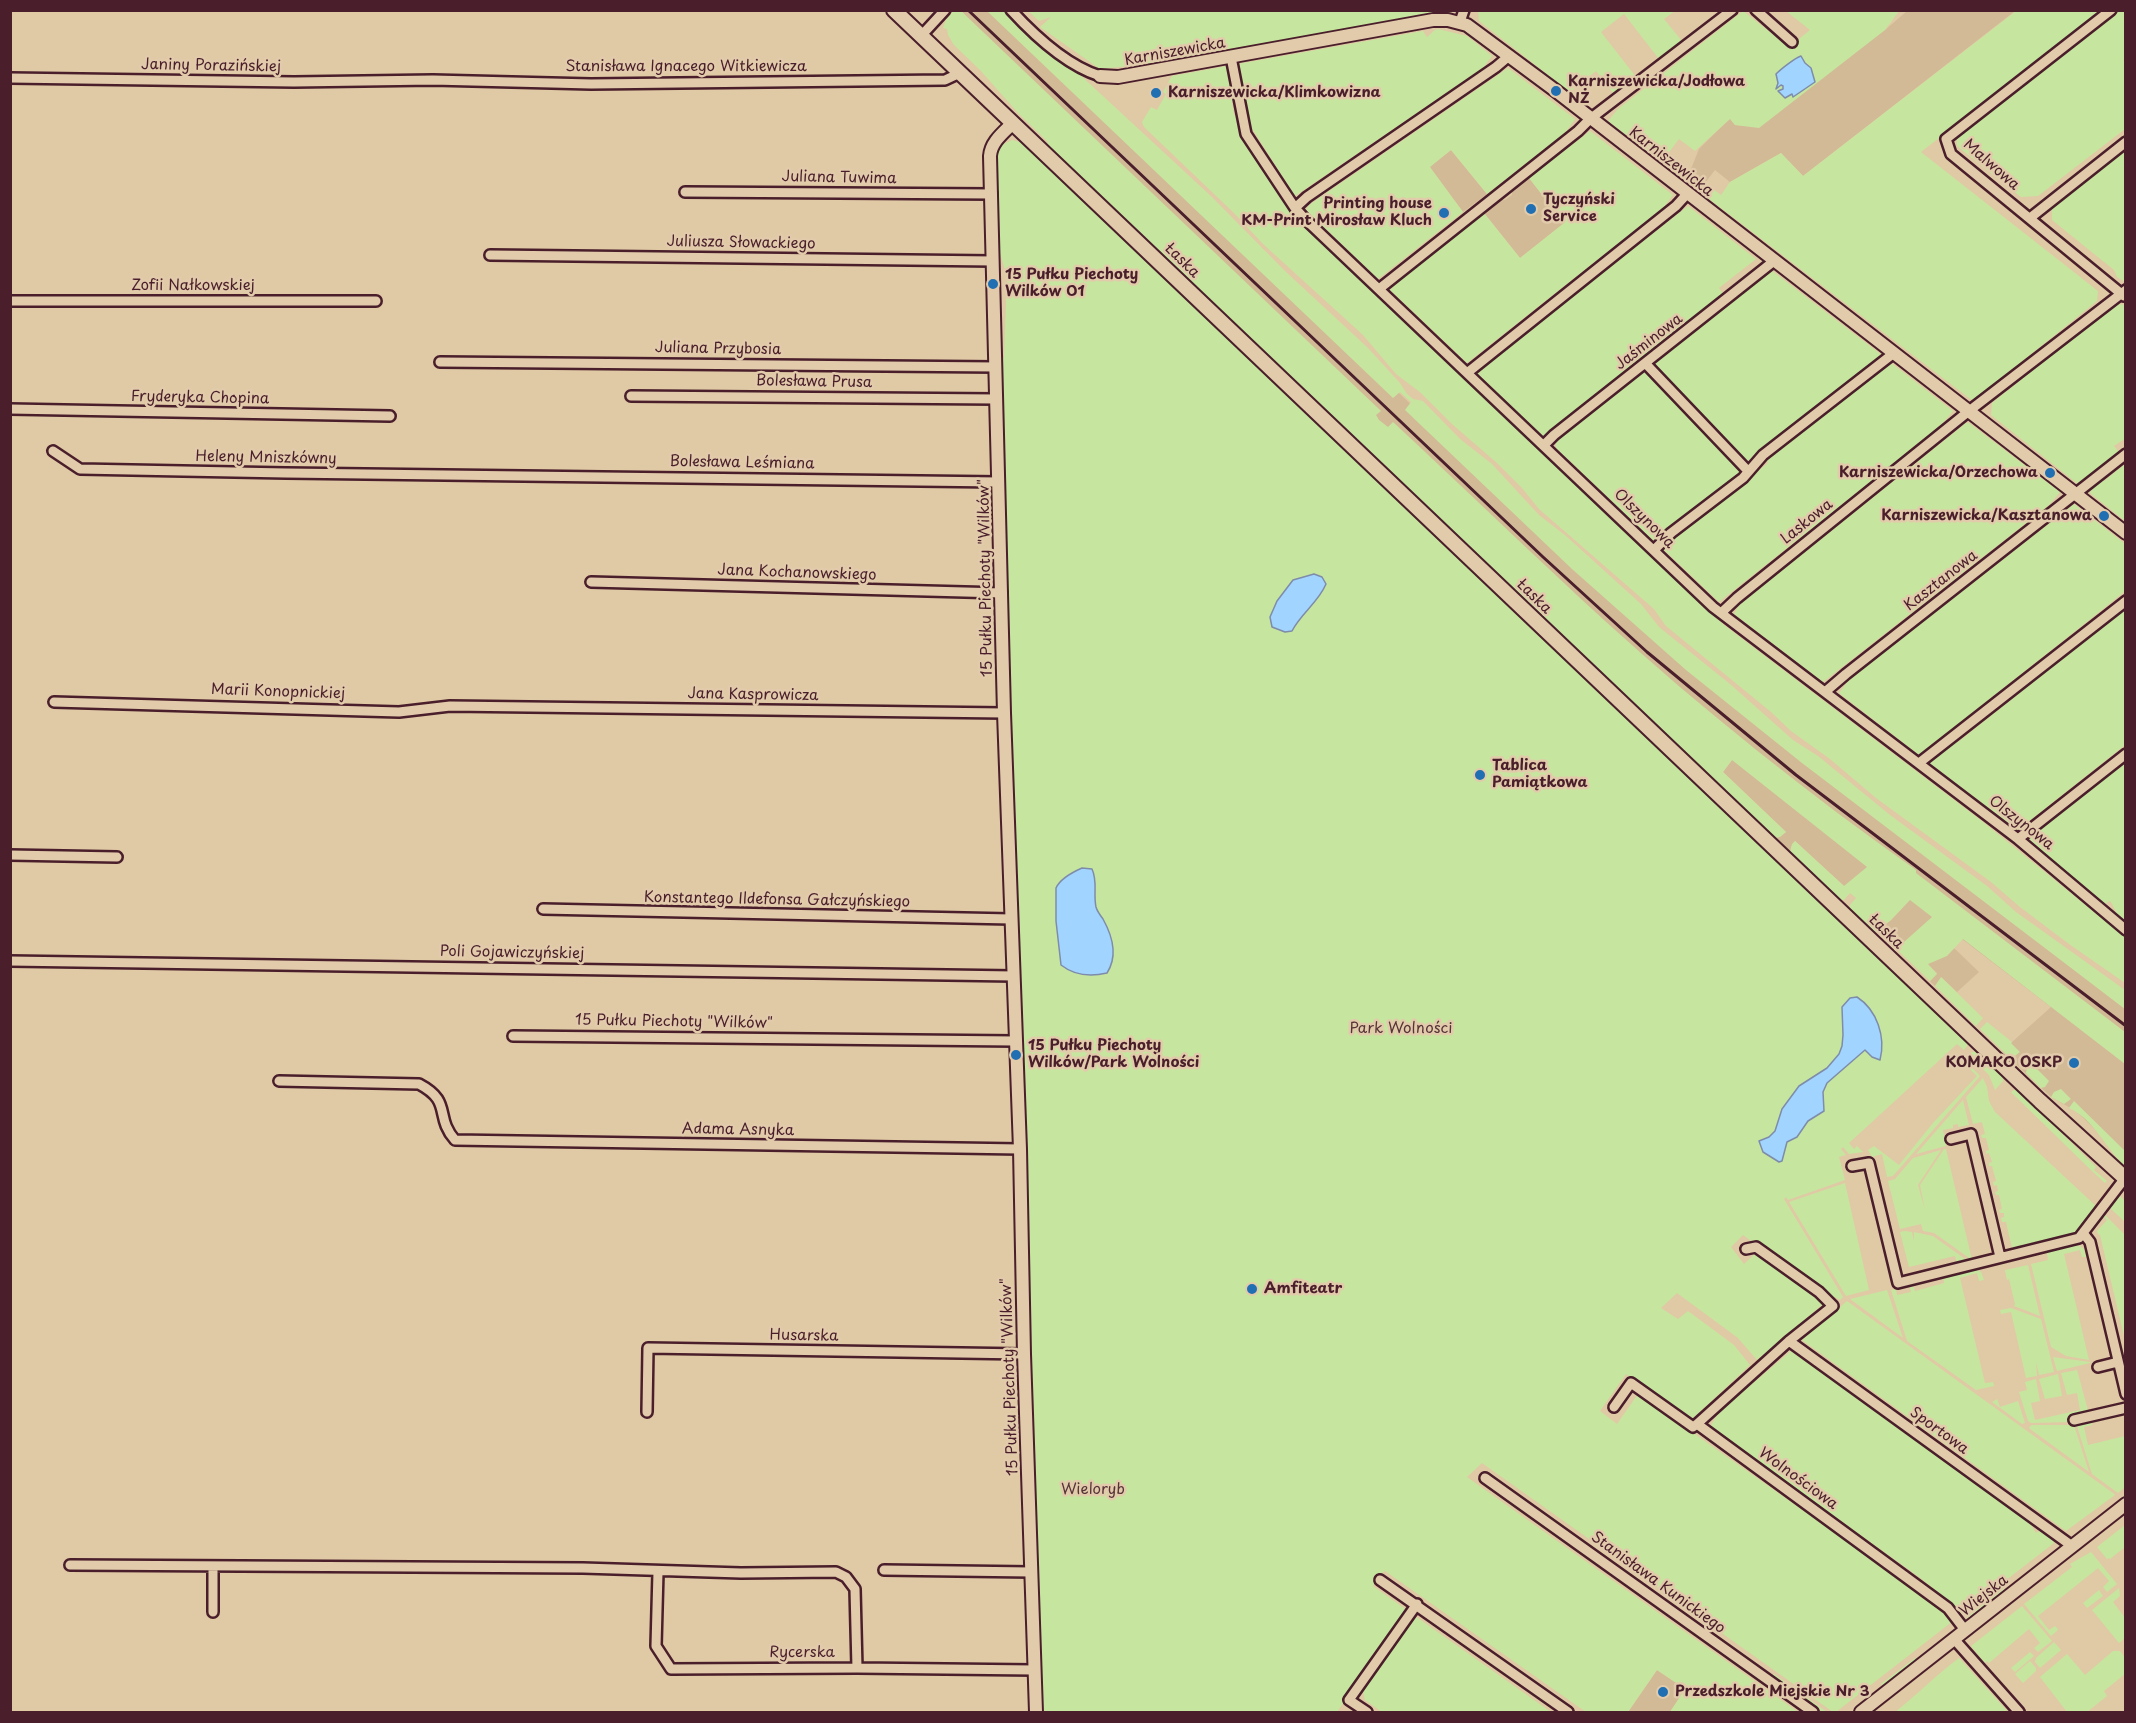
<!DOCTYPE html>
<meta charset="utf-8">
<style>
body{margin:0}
#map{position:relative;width:2136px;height:1723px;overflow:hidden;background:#e0c9a5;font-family:"Playpen Sans",sans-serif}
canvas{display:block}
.frame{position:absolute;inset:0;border:12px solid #4a1f2b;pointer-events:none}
</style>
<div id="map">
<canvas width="2136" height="1723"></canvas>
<div class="frame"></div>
</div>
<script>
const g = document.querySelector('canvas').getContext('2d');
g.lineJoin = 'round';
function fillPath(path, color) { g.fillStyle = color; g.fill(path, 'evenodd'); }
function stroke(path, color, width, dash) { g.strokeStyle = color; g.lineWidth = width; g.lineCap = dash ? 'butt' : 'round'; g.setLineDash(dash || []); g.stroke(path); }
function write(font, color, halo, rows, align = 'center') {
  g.font = font + ' "Playpen Sans",sans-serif'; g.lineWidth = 5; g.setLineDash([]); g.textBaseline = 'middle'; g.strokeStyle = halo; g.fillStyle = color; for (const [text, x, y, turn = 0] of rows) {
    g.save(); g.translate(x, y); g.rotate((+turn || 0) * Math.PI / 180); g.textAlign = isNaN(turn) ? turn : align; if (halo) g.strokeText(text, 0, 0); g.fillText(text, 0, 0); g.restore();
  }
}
fillPath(new Path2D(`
 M961,11H997L1561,547L1854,796L2125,1009V1166L2120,1161L2104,1138L2076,1111L2051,1097L2002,1051L2051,1007L1962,939L1954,948L1979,972L1957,992L1942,978L1935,986L1930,981L1937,973L1893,932L1886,939L1877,931L1891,920L1909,900L1844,886L1795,841L1791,847L1790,853L1774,838H1777L1786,832L1723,772L1732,760L1525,568Z
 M1907,11H2015L1803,176L1781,153L1730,182L1715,170L1705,183H1698L1689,174L1699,149L1730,118L1735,125L1746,126L1885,30Z
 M1451,150L1487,194L1463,212L1429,167Z
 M1529,178L1565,223L1520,258L1484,213L1501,200H1505L1512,195V191Z
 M1657,1670L1686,1689L1670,1712H1628Z`), '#d3ba97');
fillPath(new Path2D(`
 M953,11H961L1381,411L1376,415L1379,420L1388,427L1393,422C1464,488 1533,555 1605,621C1703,710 1807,793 1916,870V873L2125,1032V1064L1963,939L1947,956L1928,964L1937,974L1930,981L1886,939L1893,932L1904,942L1932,917L1910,900L1891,920L1873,933L1850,911V905L1856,898L1850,893L1844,900H1839L1790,853L1792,844L1795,841L1844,886L1867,867L1732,760L1723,772L1786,832L1780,837L1774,838L1046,145L1048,142L1019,114L980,70L954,45L948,35L947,29L943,28L946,20Z
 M987,11H1005L1039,46L1077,72L1212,197L1285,271L1368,348L1400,383L1407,394L1413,399L1423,401L1460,439L1492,464L1539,515L1566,536L1641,604L1659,627L1730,684L1793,740L1818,756L1890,815L1987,886L2016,912L2125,990V1009L1802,763L1686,670L1572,569L1405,410L1411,402L1400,392L1393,398Z
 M1028,11H1448L1138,65L1100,69L1040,27L1051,17L1039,21Z
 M1478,11H1675L1664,19L1682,41L1659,59L1624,14L1601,32L1636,77L1614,94L1596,71L1570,92L1479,21Z
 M1743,11L1789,47L1810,30L1786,11H1899L1885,30L1759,128L1735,125L1730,119L1695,151L1679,139L1667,155L1690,174L1685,180L1608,121L1618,109Z
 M2016,11H2103L1921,152L2098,291L2097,301L1973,401L1696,189L1700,184L1705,183L1721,195L1730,182L1781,153L1803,176Z
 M2116,11H2125L2126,59L2123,60L2126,64L2125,129L2038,196L2021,197L1957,146V135L2028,80L2031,81L2037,76L2035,74L2060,54L2063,55L2069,51L2068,48L2092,29L2096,30L2102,26L2100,23Z
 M1438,29L1467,36L1492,56L1483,68L1295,196L1251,127L1238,64L1423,31L1427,37L1435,30Z
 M1227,66L1234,101L1232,102L1234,115L1236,116L1240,135L1293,216L1724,625L1983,822L2125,937V983L2069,944L2020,907L1991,882L1876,798L1830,759L1791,731L1771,712L1666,626L1654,609L1539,509L1522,488L1497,463L1452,424L1421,393L1396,374L1363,335L1263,244L1235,214L1144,127L1142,122L1151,107L1157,110L1166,94L1163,92L1172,76Z
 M1508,68L1575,119L1565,133L1487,194L1451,150L1430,167L1463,212L1378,279L1306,210L1309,205Z
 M1590,131L1673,195L1663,208L1467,363L1390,290L1401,278L1484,213L1520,258L1564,223L1529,178Z
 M1012,140L1023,143L1031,148L1968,1041L1967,1046L1964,1050L1957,1044L1849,1143L1854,1149L1857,1146L1863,1152L1849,1154L1843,1147L1841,1149L1846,1155L1839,1157L1845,1180L1788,1200L1786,1197L1784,1199L1843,1297L1840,1300L1835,1297L1831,1298L1743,1235L1731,1247L1744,1264L1756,1253L1816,1295L1823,1304L1757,1360L1738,1338L1677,1293L1661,1308L1678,1319L1688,1311L1734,1345L1750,1365L1690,1421L1626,1374L1600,1411L1617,1424L1638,1394L1944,1610L1953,1621L1836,1712H1833L1482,1463L1467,1477L1798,1712H1670L1685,1689L1657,1670L1628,1712H1586L1385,1571L1382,1573L1373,1586L1408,1611L1337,1712H1041L1001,359L1004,358L1007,277L1000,253V243L997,242L995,154L1000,146Z
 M2125,149V282L2117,277L2114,270L2052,220V207Z
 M1688,206L1756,259L1719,288L1724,295L1544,437L1478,374L1485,365Z
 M1771,270L1883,356L1747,462L1656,367V362Z
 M2119,304L2125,305L2126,438L2114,446L2119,452L2078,484L1991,415L1992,403L2085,329L2083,326L2107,309Z
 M1890,362L1953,411L1943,423L1905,454L1719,602L1662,548L1672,536L1768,463L1766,459Z
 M1645,370L1741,472L1740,476L1729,482L1728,486L1655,542L1556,448V443L1565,433Z
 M1966,423H1969L2060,492L2049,505L1823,682L1734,614L1739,605Z
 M2125,464V521L2090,493L2092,487L2102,479L2104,481Z
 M2074,504L2125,544V591L2103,609L1919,755L1839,693L1849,680Z
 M2125,609V745L2018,830L1937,769L1932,768L1930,764L1931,760L1956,741L1958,742Z
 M2123,764L2126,768L2125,926C2117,918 2116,909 2110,901L2103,905L2029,839Z
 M1941,977L1983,1018L1976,1026L1935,986Z
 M1987,1022L2012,1042L2011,1043L2020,1052L2011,1059L1980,1029Z
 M1978,1051L2002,1074L2003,1081L1995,1090L1989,1075L1969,1055L1972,1052Z
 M1964,1060L1980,1076L1893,1176L1887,1177L1882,1154L1872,1157L1868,1150L1874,1146L1899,1165L1933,1123L1977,1076L1963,1062Z
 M2031,1063L2049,1081L2045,1087L2041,1088L2026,1073L2027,1068Z
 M1983,1078L1987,1087L1989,1101L1995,1112L2097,1207L2073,1235L2006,1252L2003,1250L2012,1248L2006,1222H2002L2001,1218L2004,1217V1213H2000L1999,1210L2002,1209L1999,1195H1996L1995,1192L1998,1191L1997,1185L1994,1186L1993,1182L1996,1181L1992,1166H1989V1163L1992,1162L1989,1153L1986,1154V1151L1989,1150L1986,1138H1982L1981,1135L1985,1134L1982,1122L1973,1124L1966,1097Z
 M2061,1089L2071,1099L2064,1104L2051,1097L2054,1092Z
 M2014,1090H2018L2096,1167L2094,1170L2107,1181L2105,1183L2092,1171L2015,1096L2011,1092Z
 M1963,1100L1969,1125L1958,1127V1124L1953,1125V1128L1943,1130L1946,1146L1916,1154Z
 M2074,1101L2125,1151V1166C2105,1148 2095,1120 2069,1108Z
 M1944,1149H1946L1972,1260L1934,1233L1923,1231L1921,1224L1900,1229L1888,1181L1895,1179L1913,1158L1941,1150L1918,1185L1925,1210L1920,1185Z
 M1845,1183L1869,1290L1846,1296L1789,1202Z
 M2119,1195L2125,1201V1222L2109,1207Z
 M2103,1213L2125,1235V1340L2100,1235L2098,1234L2097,1231L2107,1220L2101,1214Z
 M1905,1231L1912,1232L1914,1241V1232L1933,1236L1968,1261L1957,1264L1955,1256L1909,1267L1900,1232Z
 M2078,1245L2084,1249L2086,1257H2082L2080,1250L2064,1254L2089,1360L2066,1356L2051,1347L2031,1264L2048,1260L2047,1252Z
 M2028,1265L2040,1316L2014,1306L2015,1304L2009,1279L2007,1280L2005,1270Z
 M1976,1269L1981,1272L1984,1280L1979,1281L1977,1273L1960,1278L1985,1383L1993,1382L1994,1386L1976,1390L1907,1341L1891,1290L1896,1289L1897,1295L1911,1292L1910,1287H1914L1915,1291L1944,1283L1943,1277Z
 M1887,1290L1903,1338L1850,1299Z
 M1847,1301L2113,1493L2115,1495L2066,1531L1802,1340Z
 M2011,1308L2041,1319L2054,1372L2039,1375L2036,1362L2037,1376L2026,1378L2011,1312L2001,1314L2000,1310Z
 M1791,1351L2029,1522L2036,1533L2041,1530L2051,1538L2054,1543L1961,1615L1949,1601L1919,1577L1710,1427L1719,1412Z
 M2053,1357L2090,1362V1363L2057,1371Z
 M2077,1370L2089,1414L2072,1422L2031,1423L2028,1421L2019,1392L2027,1390L2025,1382L2036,1379L2040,1401L2031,1403L2035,1420L2080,1410L2077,1393L2067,1395L2061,1373Z
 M2058,1374L2062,1396L2045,1399L2039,1379Z
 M1997,1399L2000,1407L2018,1401L2025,1423L2022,1424L1992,1402Z
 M2090,1418L2092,1425L2084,1427L2088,1445L2125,1436V1487L2118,1493L2092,1474L2076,1423Z
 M2032,1425H2074L2089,1472L2030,1429L2029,1427Z
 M2125,1525V1547L2110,1559L2109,1558L2107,1559L2097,1547Z
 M2091,1552L2117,1584L2107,1592L2103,1587L2109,1581L2098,1568L2038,1616L2049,1630L2055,1626L2058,1629L2057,1631L2051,1636L2024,1604L2072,1567L2070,1564Z
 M2003,1588L2006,1591L1972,1617L1967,1619V1617Z
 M2119,1588L2120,1596L2113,1602L2125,1618V1638L2119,1643L2092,1610Z
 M2099,1590L2103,1596L2087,1608L2083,1603Z
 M2022,1606L2052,1641L2038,1652L2034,1648L2040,1643L2029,1629L1989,1663L1987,1661L1985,1663L1971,1646Z
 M1414,1616H1415L1551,1712H1382L1365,1700L1363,1691Z
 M2054,1642L2061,1650L2040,1668L2035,1662L2036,1658Z
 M2113,1651H2120L2125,1658V1674L2104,1691L2107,1696L2087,1712H2067L2040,1677L2067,1654L2085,1675Z
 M2030,1652L2034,1656L2015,1672L2011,1668Z
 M1915,1658L1917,1661L1883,1687L1881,1684Z
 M1959,1658L2008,1712H1895C1917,1695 1936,1675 1959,1658Z
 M2030,1661L2036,1668V1671L2023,1683L2015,1674Z
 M1774,1674L1827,1712H1823L1772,1677Z`), '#c6e69f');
const water = new Path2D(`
 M1801,56L1805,63L1811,68L1815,82L1793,97L1792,94L1785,98L1778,91L1783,89V86L1781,85L1776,89L1778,83L1776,74C1781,69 1795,58 1801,56Z
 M1314,574L1322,577L1326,584C1318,603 1301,613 1292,631L1285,632L1272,627L1270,617L1277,601L1293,580Z
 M1082,868L1092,869C1098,882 1093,893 1096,907C1097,911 1100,915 1103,919C1113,937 1118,956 1107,973C1090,977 1075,976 1061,965L1056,921V888C1060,879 1073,872 1082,868Z
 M1857,997C1877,1010 1886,1037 1880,1060L1872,1057L1865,1050L1827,1083L1823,1092L1824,1111L1808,1121L1797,1137L1787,1142L1782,1161L1779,1162L1763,1152L1759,1141L1769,1137L1775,1131L1782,1109L1799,1086L1827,1068L1839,1054L1842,1046L1843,1035L1842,1007L1850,998Z`);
fillPath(water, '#a1d4ff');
stroke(water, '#7e8caa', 1.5);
const minor = new Path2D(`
 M1011,10C1034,35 1068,66 1100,76
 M1756,10L1792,42
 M2111,10L1946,139L1951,154L2124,296
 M1460,22L1464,10
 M921,36L945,10
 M1231,57L1246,134L1295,208L1305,219L1713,607L2018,839L2126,930
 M10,78L294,82L433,80L591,84L945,80L960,73
 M685,192L992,194
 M1295,208L1307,197L1496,67L1509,56
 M2030,218L2126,142
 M490,255L993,261
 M1379,289L1578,131L1590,119L1732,10
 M10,301H376
 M440,362L996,367
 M1646,364L1748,471
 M1467,373L1676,206L1687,194
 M631,396L996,399
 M10,409L390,416
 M1544,445L1554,435L1774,261
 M53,451L80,469L286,473L999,482
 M1654,550L1671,533L1743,478L1763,455L1894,353
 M591,582L1002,593
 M1721,613L1737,598L1969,411L2126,290
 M1825,692L1846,674L2126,454
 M54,702L399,712L450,706L1004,713
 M1919,763L2126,601
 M2018,839L2126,754
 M10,855L117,857
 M543,909L1011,919
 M10,961L1014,976
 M513,1036L1015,1041
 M279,1081L419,1084C453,1102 434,1116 455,1140L1020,1149
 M1951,1139L1971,1134L2000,1257
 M1852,1166L1869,1163L1898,1283L2079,1238L2125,1178
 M2083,1233L2090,1242L2126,1394
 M1789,1341L2072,1546
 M2098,1367L2118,1362
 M1614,1407L1631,1383L1693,1427L1697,1424L1948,1608L1965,1630
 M647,1412L648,1348L1024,1354
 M2074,1420L2126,1408
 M1697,1424L1789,1341L1833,1306L1819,1292L1756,1247L1746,1249
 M1485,1478L1813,1712
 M70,1565L583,1568L741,1573L836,1572L846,1577L855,1589L857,1668
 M213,1566V1612
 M884,1570L1031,1572
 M658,1572L656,1646L671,1669L857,1668L1034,1670
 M1380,1580L1568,1712
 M1954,1639L2019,1712
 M1367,1712L1349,1700L1417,1604`);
const tertiary = new Path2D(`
 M1100,76L1118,77L1433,20H1448L1467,25L1556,91L2126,533
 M1013,123C1003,133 991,142 990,156L1004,713L1020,1149L1024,1354L1036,1712
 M1861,1712L2126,1504`);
const secondary = new Path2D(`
 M894,10L2040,1101L2126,1179`);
stroke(minor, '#4a1f2b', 14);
stroke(tertiary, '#4a1f2b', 16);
stroke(secondary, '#4a1f2b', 18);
stroke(minor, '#e2cbab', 9);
stroke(tertiary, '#e2cbab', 12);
stroke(secondary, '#e2cbab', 14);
stroke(new Path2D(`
 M968,10L1543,557L1647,652L1796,775L2126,1026`), '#4a1f2b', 3);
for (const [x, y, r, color] of [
 [1556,91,6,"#1f6fb2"],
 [1156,93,6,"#1f6fb2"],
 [1531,209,6,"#1f6fb2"],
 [1444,213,6,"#1f6fb2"],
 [993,284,6,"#1f6fb2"],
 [2050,473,6,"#1f6fb2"],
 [2104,516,6,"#1f6fb2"],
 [1480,775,6,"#1f6fb2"],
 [1016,1055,6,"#1f6fb2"],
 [2074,1063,6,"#1f6fb2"],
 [1252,1289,6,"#1f6fb2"],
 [1663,1692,6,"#1f6fb2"]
]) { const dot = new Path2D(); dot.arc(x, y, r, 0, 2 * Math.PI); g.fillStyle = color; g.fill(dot); stroke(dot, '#e2cbab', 2); }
write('15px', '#4a1f2b', '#e2cbab', [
 ["Karniszewicka",1175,52,-10],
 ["Janiny Porazińskiej",211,66,1],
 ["Stanisława Ignacego Witkiewicza",686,67],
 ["Karniszewicka",1671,162,38],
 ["Malwowa",1991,165,41],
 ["Juliana Tuwima",839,178,1],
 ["Juliusza Słowackiego",741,243,1],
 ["Łaska",1182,261,44],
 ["Zofii Nałkowskiej",193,286],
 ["Jaśminowa",1649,342,-38],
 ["Juliana Przybosia",718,349,1],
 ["Bolesława Prusa",814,382,1],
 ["Fryderyka Chopina",200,398,1],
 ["Heleny Mniszkówny",266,458,1],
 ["Bolesława Leśmiana",742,463,1],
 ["Olszynowa",1644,519,44],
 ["Laskowa",1807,522,-39],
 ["Jana Kochanowskiego",797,573,2],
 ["15 Pułku Piechoty \"Wilków\"",986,578,-91],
 ["Kasztanowa",1941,581,-38],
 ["Łaska",1534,597,44],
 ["Marii Konopnickiej",278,692,2],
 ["Jana Kasprowicza",753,695,1],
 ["Olszynowa",2021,823,38],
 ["Konstantego Ildefonsa Gałczyńskiego",777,900,1],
 ["Łaska",1886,932,44],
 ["Poli Gojawiczyńskiej",512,953,1],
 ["15 Pułku Piechoty \"Wilków\"",674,1022,1],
 ["Adama Asnyka",738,1130,1],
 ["Husarska",804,1336,1],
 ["15 Pułku Piechoty \"Wilków\"",1010,1377,-92],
 ["Sportowa",1939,1431,36],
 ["Wolnościowa",1798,1479,36],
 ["Stanisława Kunickiego",1658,1583,36],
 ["Wiejska",1984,1596,-38],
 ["Rycerska",802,1653]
]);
write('bold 15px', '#4a1f2b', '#e2cbab', [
 ["Karniszewicka/Jodłowa",1568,82],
 ["NŻ",1568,99],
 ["Karniszewicka/Klimkowizna",1168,93],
 ["Tyczyński",1543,200],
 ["Service",1543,217],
 ["Printing house",1432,204,"right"],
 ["KM-Print Mirosław Kluch",1432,221,"right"],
 ["15 Pułku Piechoty",1005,275],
 ["Wilków 01",1005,292],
 ["Karniszewicka/Orzechowa",2038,473,"right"],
 ["Karniszewicka/Kasztanowa",2092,516,"right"],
 ["Tablica",1492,766],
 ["Pamiątkowa",1492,783],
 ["15 Pułku Piechoty",1028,1046],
 ["Wilków/Park Wolności",1028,1063],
 ["KOMAKO OSKP",2062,1063,"right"],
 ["Amfiteatr",1264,1289],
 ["Przedszkole Miejskie Nr 3",1675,1692]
], 'left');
write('15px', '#563337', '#e2cbab', [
 ["Park Wolności",1401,1029],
 ["Wieloryb",1093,1490]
]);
</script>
